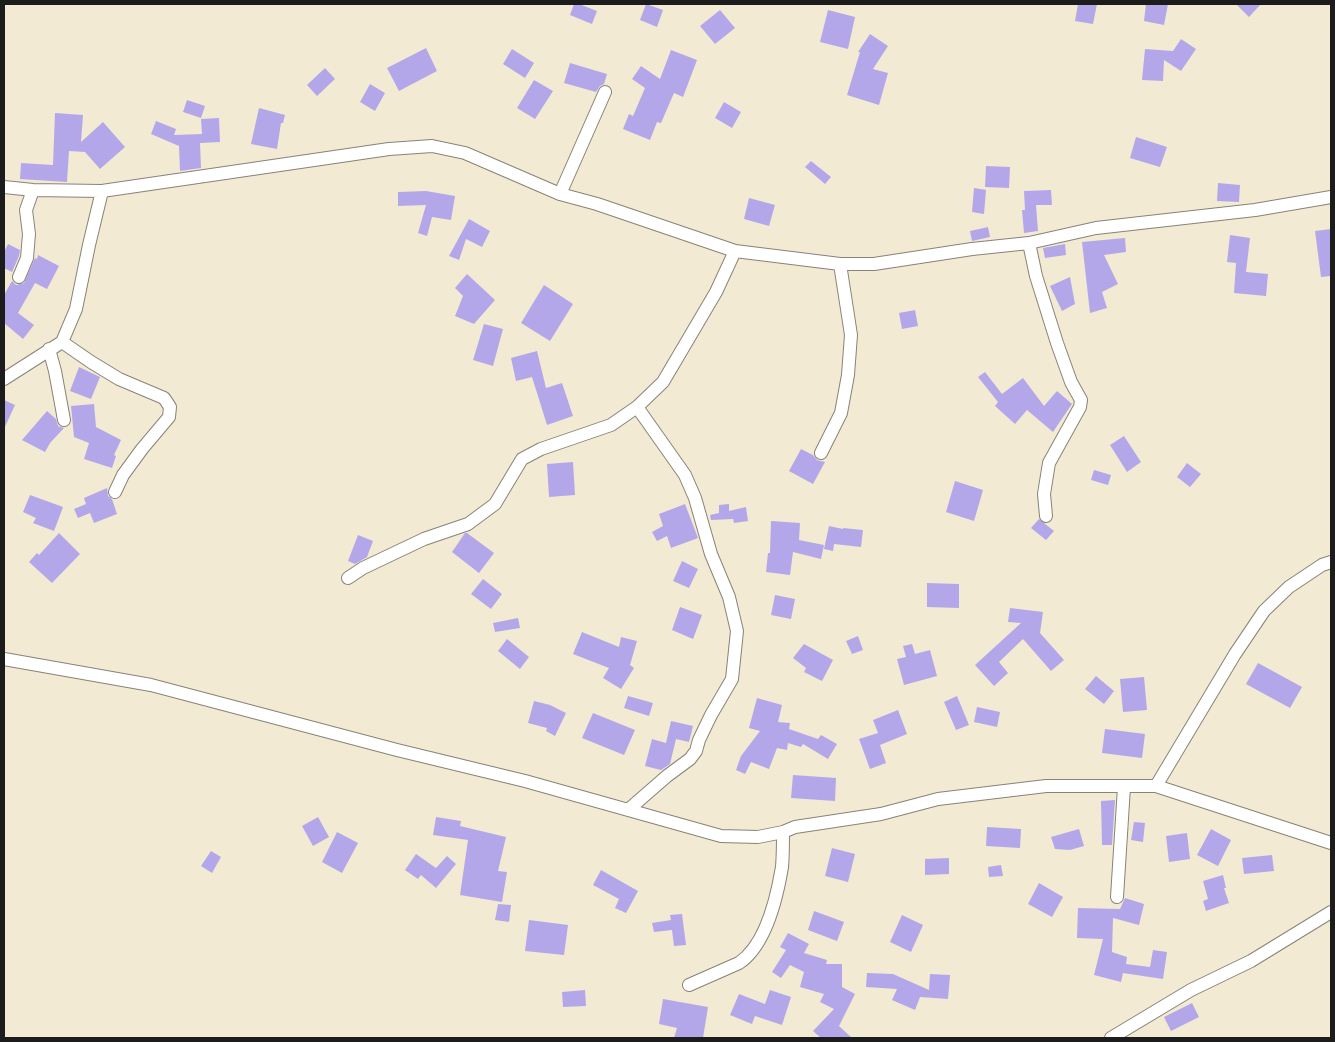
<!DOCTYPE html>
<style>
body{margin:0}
#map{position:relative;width:1335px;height:1042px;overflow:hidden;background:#f3ead4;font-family:Cardo,serif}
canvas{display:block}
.frame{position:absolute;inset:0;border:5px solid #1c1c1c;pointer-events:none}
</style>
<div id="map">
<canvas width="1335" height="1042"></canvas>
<div class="frame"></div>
</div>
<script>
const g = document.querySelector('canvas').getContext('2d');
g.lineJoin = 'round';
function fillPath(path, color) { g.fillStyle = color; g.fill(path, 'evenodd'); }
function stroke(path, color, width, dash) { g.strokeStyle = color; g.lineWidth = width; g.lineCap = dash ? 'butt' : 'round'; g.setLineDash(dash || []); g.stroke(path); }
fillPath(new Path2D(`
 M574,4H579L597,11L592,24L570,15Z
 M646,4L663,10L657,27L640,20Z
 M1078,4H1097L1093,24L1075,21Z
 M1146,4H1168L1164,25L1144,21Z
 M1236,4H1261L1249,17Z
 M720,10L735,28L715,44L700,26Z
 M828,10L855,17L848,49L820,42Z
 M870,34L888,46L873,69L888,73L879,105L847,95L860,52H858Z
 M1181,39L1196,49L1181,71L1164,60L1163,81L1142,80L1145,49L1173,51Z
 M426,48L437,71L399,91L387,68Z
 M512,49L534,63L525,78L503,64Z
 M671,50L697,60L683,97L674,93L661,123L657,122L650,140L623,129L629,114L633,116L645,88L632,79L641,66L660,79Z
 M570,63L607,74L604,84L600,86L596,92L564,83Z
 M325,68L335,79L317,96L307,85Z
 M534,80L553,91L535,119L517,108Z
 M370,84L385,93L375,111L360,102Z
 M187,100L205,106L201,118L183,112Z
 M724,102L741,112L732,128L715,118Z
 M259,108L285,115L283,123H281L277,149L251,144Z
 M55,113L83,115L81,142L103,122L125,147L100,169L85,152L69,151L67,182L20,179L21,163L53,165Z
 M219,118L220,142L200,143L201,168L180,171L179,146L151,134L156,121L176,129L174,135L202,134L201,119Z
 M1136,137L1167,147L1160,167L1130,158Z
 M811,161L831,177L825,184L805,167Z
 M986,166L1010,167L1009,188L985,187Z
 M1218,183L1240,185L1239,202L1217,201Z
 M974,188L986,190L984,214L972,212Z
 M1051,190L1052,205H1036L1038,231L1024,233L1022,210H1025L1024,191Z
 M426,191L455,196L451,220L432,217L427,236L418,233L426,205L398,206V192Z
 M749,198L775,205L769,226L744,219Z
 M469,219L490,231L482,247L466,239L459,260L449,256Z
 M988,227L990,237L972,241L970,231Z
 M1331,229V276L1321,277L1315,231Z
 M1230,235L1250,238L1246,272L1268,274L1266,296L1234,293L1236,263L1227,262Z
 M1125,238L1126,252L1104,255L1118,284L1102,292L1107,308L1090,313L1082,242Z
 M8,244L20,250L19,256L12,272L4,268V252Z
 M1065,244L1066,255L1045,258L1043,248Z
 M38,255L59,266L47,289L35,283L18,313L34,325L23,339L4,323V295L12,281L16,285L24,283L35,258L37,259Z
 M467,274L495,300L474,324L455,316L463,296L455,288Z
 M1070,277L1075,304L1062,311L1050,286Z
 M544,285L573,304L550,341L521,323Z
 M915,310L918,326L902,329L899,313Z
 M484,324L503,329L493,366L473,360Z
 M537,351L546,388L562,383L573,416L547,425L532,377L516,381L511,358Z
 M79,367L100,377L91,399L70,391Z
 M985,372L1002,394L1023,378L1044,406L1057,391L1072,404L1053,432L1027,410L1015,424L995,406L998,402L978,377Z
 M4,400L15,405L4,429Z
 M94,404L96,427L121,440L114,455L116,456L112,468L84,459L89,443L74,437L71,406Z
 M47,411L56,419L58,426L64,428L50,443L45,452L22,440Z
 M1124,436L1141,462L1127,472L1110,445Z
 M801,449L813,455L817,460L825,462L813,484L789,471Z
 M573,462L575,495L549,497L547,464Z
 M1187,463L1201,474L1190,487L1177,477Z
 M1094,470L1111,475L1108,485L1091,480Z
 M955,481L983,490L974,521L946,512Z
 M107,488L108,496L112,499L117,514L94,523L90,513L78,518L74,509L86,504L84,498Z
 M30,495L63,507L54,531L33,523L36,518L23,512Z
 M685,504L698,538L671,548L667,536L657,541L652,532L663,526L659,514Z
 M729,504V511L746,507L748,521L734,523L733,519L711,520L710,515L719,513V505Z
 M1039,519L1054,531L1046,540L1031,528Z
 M771,521L800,523L799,540L824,545L821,559L793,552L790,575L766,572L768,553H770Z
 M829,526L843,529V528L863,530L861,547L834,544L833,551L824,549Z
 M59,533L80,554L52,583L29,562L37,553L39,555Z
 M465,533H467L494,553L479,573L452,552Z
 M358,535L373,541L367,557L355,564L348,561Z
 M682,561L698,569L689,588L673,581Z
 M483,579L502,594L491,609L471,594Z
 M927,583L959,584V608L927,607Z
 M775,595L795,599L791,619L771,615Z
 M680,607L702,615L693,639L672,630Z
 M1010,608L1043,612L1040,633L1064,660L1051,671L1023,639L999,662L1008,673L994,686L975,665L1021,623L1008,622Z
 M518,618L520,628L495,632L493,623Z
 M582,632L619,647L621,637L637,641L630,665L634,668L621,689L603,678L609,668L573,654Z
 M858,636L863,650L852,654L846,641Z
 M507,639L529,657L520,669L498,651Z
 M804,644L833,660L822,681L804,672L806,668L793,658Z
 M912,644L915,654L930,650L937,676L904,685L897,659L906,657L903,646Z
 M1258,663L1302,687L1290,708L1246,684Z
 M1096,676L1114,691L1104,704L1085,689Z
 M1144,677L1147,710L1123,712L1120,679Z
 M628,696L653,703L649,716L624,708Z
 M957,696L969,725L956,730L944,702Z
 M757,698L782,705L778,722L790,723L789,729L818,739L821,735L837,744L828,759L803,744L801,747L788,743L787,750L777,748L769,769L751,762L745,774L736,770L741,756L760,731L749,728Z
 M534,701L550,705L566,713L555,736L546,731L547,728L528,723Z
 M977,707L1000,712L997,727L974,722Z
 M898,710L907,734L880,745L886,763L870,769L859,739L878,733L873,720Z
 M593,713L635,730L624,755L582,738Z
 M671,721L693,726L689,742L676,739L670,764L661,770L645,766L652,739L666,743Z
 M1105,729L1145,734L1142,758L1102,753Z
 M793,775L836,778L835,801L791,798Z
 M1115,800L1112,845H1102L1101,801Z
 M318,817L329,837L313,846L302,826Z
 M436,817L461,821L460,826L506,837L498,871L507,872L502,902L460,895L468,840L433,835Z
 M1134,822L1145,823L1143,842L1131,840Z
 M987,827L1021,829L1020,848L986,846Z
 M1079,829L1084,846L1070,850L1055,849L1051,837Z
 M1211,829L1231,840L1218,866L1197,855Z
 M337,832L358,843L342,873L322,862Z
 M1187,833L1190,859L1169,862L1166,836Z
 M832,848L855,854L848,882L825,876Z
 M211,851L221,857L212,873L201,866Z
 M416,854L436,868L447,856L456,864L436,888L421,875L418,879L405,870Z
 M1272,855L1274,871L1244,874L1242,858Z
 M949,858V874L925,875V859Z
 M1001,865L1003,876L989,877L988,867Z
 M601,870L638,891L626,913L615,908L619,899L593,885Z
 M1223,875L1226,888H1224L1229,903L1206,911L1203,901L1208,899L1203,881Z
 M1039,883L1063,897L1052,917L1028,904Z
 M1125,898L1144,904L1139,925L1113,918L1112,952L1127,957L1126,964L1150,967L1153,950L1167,952L1163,979L1123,973L1121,982L1094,975L1103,939L1077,938L1078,908L1120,909Z
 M498,904L511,905L509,922L495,920Z
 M814,911L844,922L837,941L808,930Z
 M682,914L686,945L674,946L672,930L654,932L652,923L671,920L670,915Z
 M902,915L923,925L911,952L890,942Z
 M529,920L568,925L564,955L525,951Z
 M788,933L809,944L804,953L827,960L826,964H842V987L855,994L839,1026L852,1038H821L813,1031L834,1009L820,1002L824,994L800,987L804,972L790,965L781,978L772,972L786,950L780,947Z
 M867,973L893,974L929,990L930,974L950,975L948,999L920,997L915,1010L892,1000L897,989L866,987Z
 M585,990L586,1006L563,1007L562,992Z
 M770,990L791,997L782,1025L755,1016L752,1024L730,1015L739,994L765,1004Z
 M663,999L708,1007L703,1038H674L677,1028L659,1024Z
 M1192,1003L1199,1017L1171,1031L1164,1017Z`), '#b3a7ea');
const street = new Path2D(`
 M4,187L33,190L102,191L389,149L432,146L465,153L560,194L597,204L735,251L840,264H874L972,249L1029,243L1096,228L1255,210L1331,197
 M560,194L605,92
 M1029,243L1036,276L1057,343L1071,382L1081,400L1080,407L1049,463L1044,494L1046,516
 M19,277L27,258L29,234L26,210L33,190
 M62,342L91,362L119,379L164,398L170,407L169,417L142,449L123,475L115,492
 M49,349L55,371L64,420
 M4,379L62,342L76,309L89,245L102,191
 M821,453L841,413L848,375L851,335L840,264
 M348,578L363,568L424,539L468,524L495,504L522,459L541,449L611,425L637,407L663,382L716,292L735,251
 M4,659L151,685L397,750L525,781L721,836L758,837L783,832L795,827L881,814L938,799L1046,786H1156L1235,654L1264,611L1289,587L1322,565L1331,562
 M1156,786L1331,843
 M628,810L667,776L690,759L696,751L699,740L711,715L732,679L737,631L729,597L711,554L695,498L685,475L637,407
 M1117,897L1124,787
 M689,985L739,963C766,945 777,897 782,867C783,856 783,843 783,832
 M1111,1038L1191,990L1251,961L1331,912`);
stroke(street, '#888378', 14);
stroke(street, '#fff', 12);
</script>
